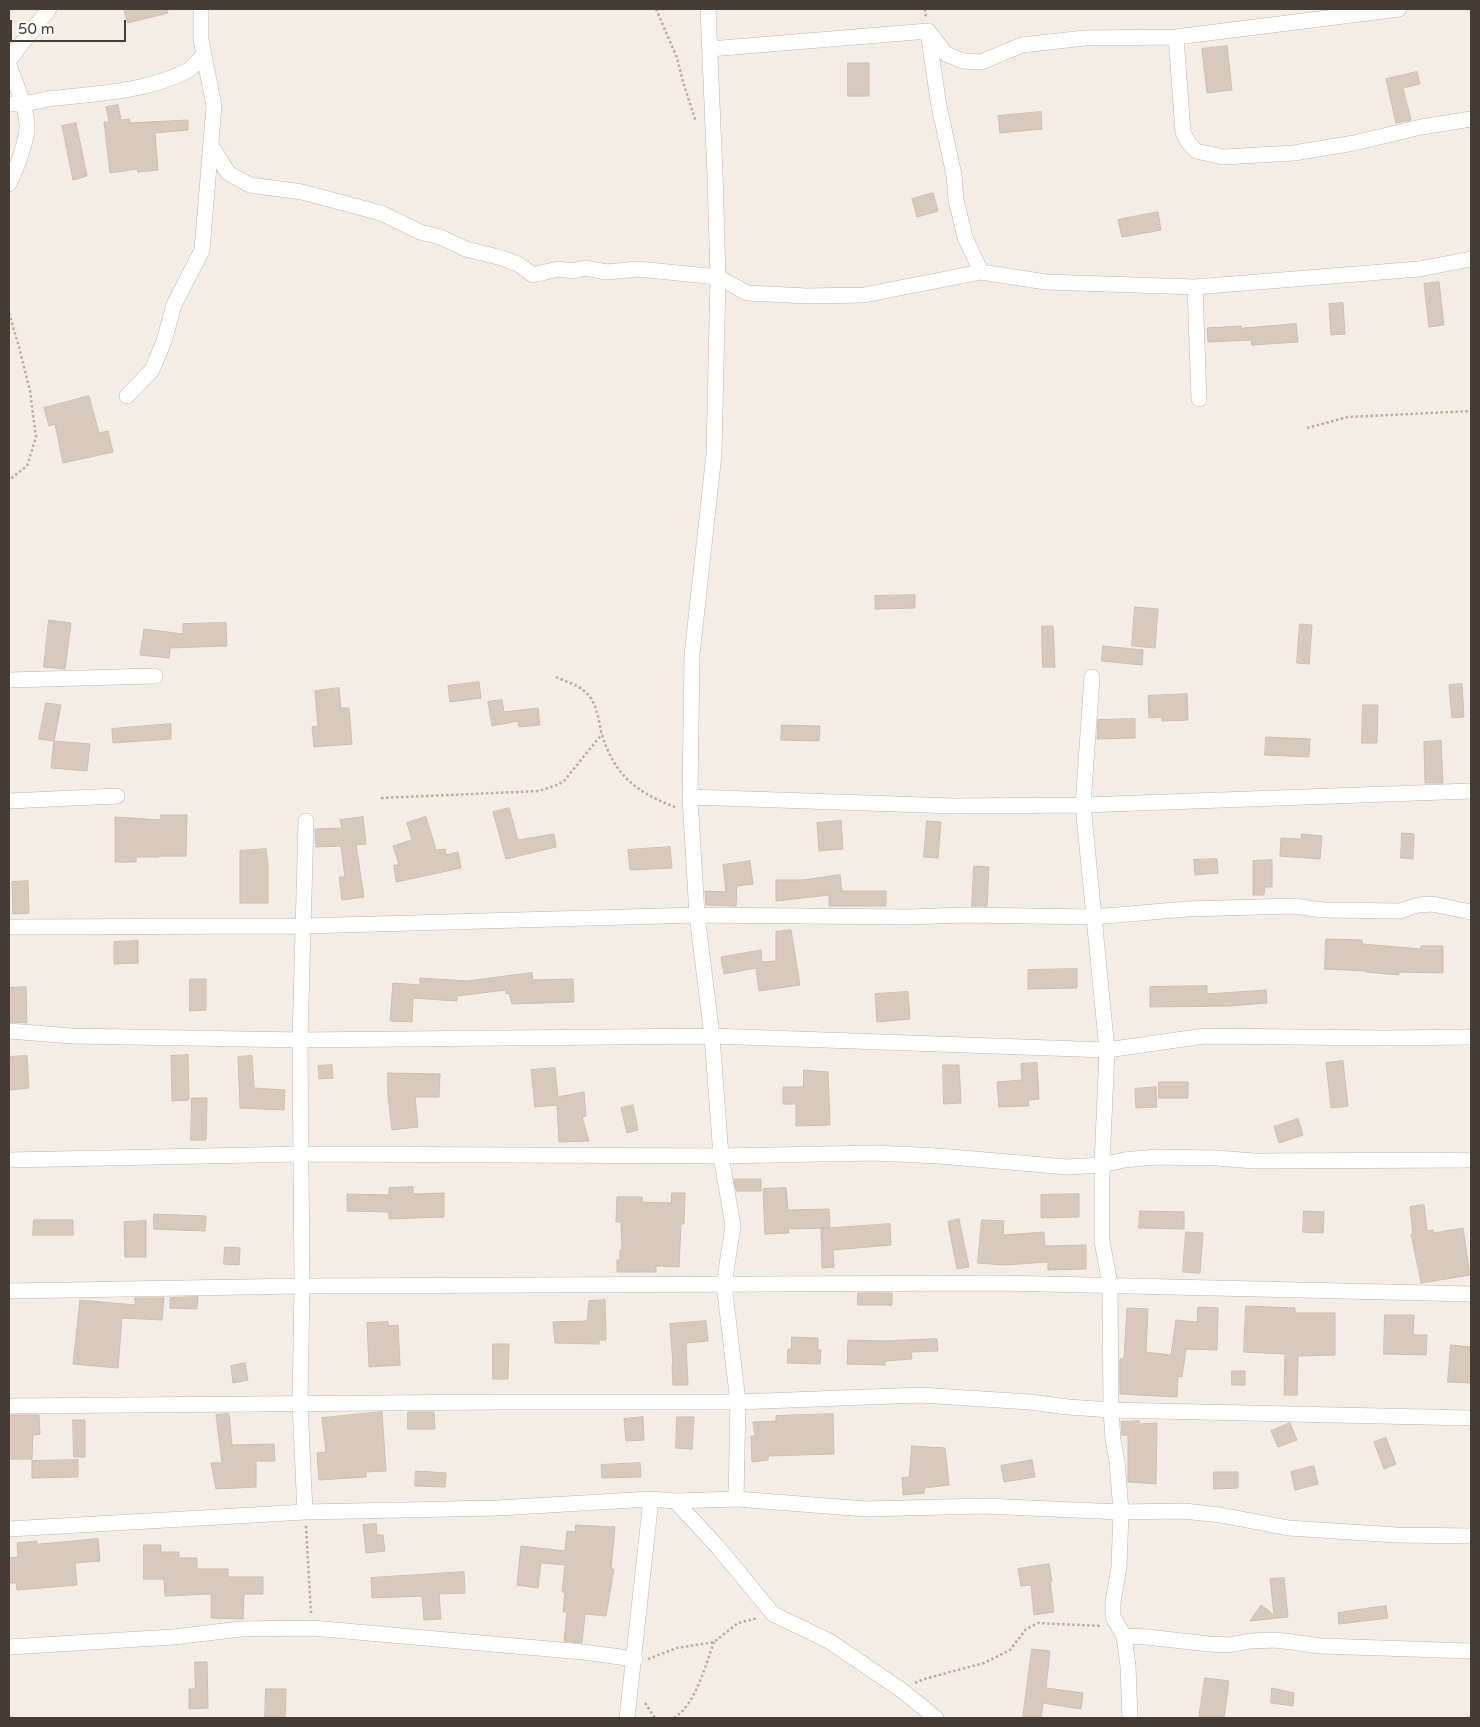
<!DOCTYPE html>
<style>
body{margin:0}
#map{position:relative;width:1480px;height:1727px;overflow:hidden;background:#f3ede5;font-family:"Varela Round",sans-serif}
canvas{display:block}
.frame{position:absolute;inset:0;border:10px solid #453d34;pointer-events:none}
.scale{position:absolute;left:10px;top:20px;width:116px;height:22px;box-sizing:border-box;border:2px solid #453d34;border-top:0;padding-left:6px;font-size:15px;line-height:18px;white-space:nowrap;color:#453d34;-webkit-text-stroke:4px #fff;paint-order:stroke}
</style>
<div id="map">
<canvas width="1480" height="1727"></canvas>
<div class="frame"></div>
<div class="scale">50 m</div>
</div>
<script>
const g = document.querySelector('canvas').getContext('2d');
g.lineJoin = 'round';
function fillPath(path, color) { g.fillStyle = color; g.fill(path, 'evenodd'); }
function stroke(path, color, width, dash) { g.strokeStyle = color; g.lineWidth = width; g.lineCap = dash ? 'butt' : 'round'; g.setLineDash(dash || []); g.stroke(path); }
const building = new Path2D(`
 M124,9H167L168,13L128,23Z
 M1227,46L1232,90L1207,93L1202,49Z
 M848,63H869V96H848Z
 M1417,72L1420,84L1403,88L1411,120L1396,123L1386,79Z
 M118,105L121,120L129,119L130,123L188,120V130L155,133L158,170L138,172L137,169L110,173L104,122H109L106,107Z
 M1041,112L1042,129L1000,133L998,116Z
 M76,123L87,176L73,180L62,126Z
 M933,193L938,211L917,217L912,199Z
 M1158,212L1161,230L1122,237L1118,220Z
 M1439,282L1444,325L1429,327L1424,284Z
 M1343,303L1345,334L1331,335L1329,304Z
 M1296,324L1298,342L1252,345L1251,340L1208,342L1207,328L1241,326V328Z
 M89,396L99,433L108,431L113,452L63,463L55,424L49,426L44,408Z
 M915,595V608L875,609V596Z
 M1135,607L1158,609L1155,648L1132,646Z
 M49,620L71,623L65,669L44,667Z
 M226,623L227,646L170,648L169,658L140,655L144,629L183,634V624Z
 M1300,624L1312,625L1309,664L1297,663Z
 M1042,626H1053L1055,667H1043Z
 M1103,646L1143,650L1142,665L1102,661Z
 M479,682L481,698L450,702L448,686Z
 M1462,684L1464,717L1452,718L1449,685Z
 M339,688L341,708H349L352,744L314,747L312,727L318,726L315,691Z
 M1187,694L1188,720L1162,721V717L1149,718L1148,696Z
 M502,700L504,712L538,708L540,725L519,727L518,721L492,726L488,702Z
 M46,703L61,705L54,741L90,744L87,771L51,768L54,741L39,739Z
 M1363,705H1378L1377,743H1362Z
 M1135,719V738L1097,739L1098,720Z
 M171,724V739L113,743L112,729Z
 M782,725L820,726L819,741L781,740Z
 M1266,737L1310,739L1309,757L1265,755Z
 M1441,741L1443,783H1425L1424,742Z
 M509,808L518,840L554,834L556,847L506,859L493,812Z
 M161,815H187L186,856H159V857H136V862H115V817L161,820Z
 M363,817L366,844L356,845L364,897L342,900L339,877H345L341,846L316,847L315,829L342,828L340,820Z
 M426,817L436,850L445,849L446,855L458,852L461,868L396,882L394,865H399L393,846L412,840L407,823Z
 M841,821L843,849L819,851L817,823Z
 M927,821L941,822L938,858L924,857Z
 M1402,833L1414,834L1413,859L1401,858Z
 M1302,834L1322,836L1320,859L1280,856L1281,838L1301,839Z
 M670,847L672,868L630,870L628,850Z
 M266,849L268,865V903H240V851Z
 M1217,859L1218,873L1195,875L1194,860Z
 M1272,860V887H1265L1264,895H1253V861Z
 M750,861L753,884L737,886L736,906L706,905L705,891L726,892L723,865Z
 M974,866L989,867L987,906H972Z
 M840,875L842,891H886V906H829V895L776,901V880H803Z
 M28,881L29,913L13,914L12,882Z
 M791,930L800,985L759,991L756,968L724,974L721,957L761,950L762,962L776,961V932Z
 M1326,939L1362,940V944L1421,949V946H1443V973L1399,972V975L1366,972V971L1325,969Z
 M138,941V963L114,964V942Z
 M1077,969V988L1028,989V970Z
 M532,973L533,980L573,979L574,1002L512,1004L509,993L506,994V990L457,996V1001L413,998L412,1022L390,1021L393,983L420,985V978L467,981Z
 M190,979H206V1010L190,1011Z
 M1207,986V994L1266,990L1267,1003L1229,1006L1150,1007V987Z
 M26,987L27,1023L9,1022V988Z
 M908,992L910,1019L877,1022L875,994Z
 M188,1055L189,1100L172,1101L171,1056Z
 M27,1056L29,1088L9,1090V1057Z
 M252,1056L254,1088L285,1090L284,1110L240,1108L238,1057Z
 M1343,1061L1348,1106L1331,1108L1326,1063Z
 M1037,1063L1039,1099L1028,1100L1029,1106L999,1107L997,1082L1022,1080L1021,1064Z
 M332,1065L333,1078L319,1079L318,1066Z
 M943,1065H959L961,1103L944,1104Z
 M555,1068L558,1097L584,1092L586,1116L582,1117L589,1141L559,1142L557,1105L535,1107L531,1070Z
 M804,1070L828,1072L830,1125L796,1126V1104H783V1087H803Z
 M388,1073L440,1074L439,1097H415L418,1127L392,1130L388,1096Z
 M1159,1082H1188V1098H1159Z
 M1156,1087L1157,1107L1136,1108L1135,1089Z
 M192,1098H207L206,1140H191Z
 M633,1105L638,1130L627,1133L621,1108Z
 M1298,1119L1303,1135L1279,1143L1274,1127Z
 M734,1179H761V1191H737Z
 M413,1187V1194L444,1193V1217L389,1219V1212L347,1211V1194L389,1195V1188Z
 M786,1188L788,1210L829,1209L830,1228L788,1229L789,1233L765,1234L763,1189Z
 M672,1193H685L684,1224H681L679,1267L656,1266V1272H617V1260H620V1250H622L621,1222H616L617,1197H642V1202L671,1203Z
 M1079,1194V1217L1041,1218V1195Z
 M1424,1205L1427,1231L1433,1230V1233L1463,1228L1470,1275L1421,1283L1411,1234H1413L1410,1207Z
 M1140,1211L1184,1212V1229L1139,1228Z
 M1304,1211L1324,1212L1323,1233L1303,1232Z
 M154,1214L206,1216L205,1231L154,1229Z
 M959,1219L969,1267L957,1269L948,1222Z
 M34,1220H73V1235H33Z
 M982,1220L1004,1221L1003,1235L1044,1232L1045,1246L1086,1245V1269L1048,1270V1262L1005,1265L978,1263Z
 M146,1221V1257H125L124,1222Z
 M890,1224L891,1245L833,1250L834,1267L822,1268L821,1229Z
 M1186,1232L1203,1233L1200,1273L1183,1272Z
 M225,1247L240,1248L239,1265L224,1264Z
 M858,1293H892V1305H858Z
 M198,1297L197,1309L170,1308V1298Z
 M135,1298H164L162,1320L122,1318L118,1368L73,1364L80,1300L135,1305Z
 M605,1300L606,1340H599V1344L555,1343L553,1322L587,1321L589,1301Z
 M1246,1306L1295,1308V1313H1335V1355L1298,1356L1297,1395H1284L1285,1354L1244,1352Z
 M1198,1307L1218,1308L1217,1350L1186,1349L1182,1377L1178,1376L1177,1397L1120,1394V1359H1124L1127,1308L1148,1309L1146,1352L1171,1355L1176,1320L1197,1322Z
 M1385,1315H1414L1413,1335H1427L1426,1355L1384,1354Z
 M706,1321L708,1341L686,1343L688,1385H673L672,1365H673L670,1324Z
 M388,1322V1326L398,1325L400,1365L369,1367L367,1323Z
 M792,1337L818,1338V1350H821L820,1364L787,1363L788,1349H791Z
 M937,1339L938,1351L911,1352L912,1359L885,1361V1365L847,1364L848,1340L885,1341Z
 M493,1344H509L508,1379H493Z
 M1451,1345L1471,1347V1383L1448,1382Z
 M245,1363L248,1380L233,1383L231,1366Z
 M1232,1371H1245V1385H1232Z
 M382,1412L386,1471L366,1472V1477L319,1480L317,1453L326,1452L322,1418Z
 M408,1412H434L435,1429H408Z
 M229,1414L232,1445L274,1444L275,1461H256V1487L216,1489L211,1463H222L216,1415Z
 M833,1414L834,1454L768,1456V1460L752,1462L751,1436H755L753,1422L776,1421V1416Z
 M9,1415H39L40,1434L33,1435L32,1459H9Z
 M643,1417L644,1440L626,1441L624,1419Z
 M677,1417H694L692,1449L676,1448Z
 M73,1420H85V1457H74Z
 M1139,1421V1424L1157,1423L1156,1484L1128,1482V1435H1122L1121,1422Z
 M1290,1423L1297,1440L1278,1447L1271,1431Z
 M1386,1438L1396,1464L1384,1469L1374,1442Z
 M912,1446L945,1448L949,1485L924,1488V1493L903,1495L902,1478L909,1477Z
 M78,1460V1477L32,1478V1461Z
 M1032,1460L1035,1477L1004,1482L1001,1466Z
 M640,1463L641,1477L602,1478L601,1465Z
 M1314,1466L1318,1484L1295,1490L1291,1472Z
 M416,1471L446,1473L445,1487L415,1486Z
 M1214,1472H1238V1488L1214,1489Z
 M376,1524L377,1535H383L385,1551L366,1553L363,1525Z
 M576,1525L615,1527L611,1569H614L606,1616L585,1614L582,1643L564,1641L567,1612H563L565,1592H562L565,1565L541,1563L538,1588L517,1585L521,1546L565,1551L567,1531L575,1532Z
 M98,1539L100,1561L75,1563L77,1585L17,1590L16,1583H9V1558L18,1557L17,1543L37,1541V1544Z
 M144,1545H161V1552H179V1558H197V1569H228V1577H263V1594H244L243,1619L211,1618V1594L165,1596L164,1579H144Z
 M1049,1564L1052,1581L1050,1582L1054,1612L1034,1615L1031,1585L1021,1586L1018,1569Z
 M464,1572L465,1593L439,1594L441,1619L424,1620L422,1596L372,1598L371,1578Z
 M1284,1578L1288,1617L1250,1621L1261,1605L1274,1615L1270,1579Z
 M1386,1606L1388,1618L1339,1624L1338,1613Z
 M1032,1649L1050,1651L1046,1688L1083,1693L1081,1709L1043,1703L1041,1718H1023Z
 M195,1662H207L208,1708L189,1709V1689H195Z
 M1205,1678L1229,1681L1224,1718H1199Z
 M1272,1688L1294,1693L1293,1706L1271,1703Z
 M266,1689H286L285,1718H265Z`);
fillPath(building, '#d7cabd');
stroke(building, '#cfbead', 1);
const street = new Path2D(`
 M928,31L946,54L963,61L981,62L1022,45L1085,38L1176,37L1399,9
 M928,33L939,106L954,175L956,200L965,237L981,272
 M1176,37L1183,132L1188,142L1196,151L1223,157L1294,153L1354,143L1421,127L1471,119
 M710,49L928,31
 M9,60L49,9
 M9,65C15,83 28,110 27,129C25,148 17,167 9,184
 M9,104C25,105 39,100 55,98C97,94 148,91 187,71C193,68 199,60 203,55
 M211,145L228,173L250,185L302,192L381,213L420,232L440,237L466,249L502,258L518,264L533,275L558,269L573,271L584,268L607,272L638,269L718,277L747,293L807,296L864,295L981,272L1046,282L1195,287L1419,269L1471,259
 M1195,287L1199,399
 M127,396L152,370L164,341L174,305L202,250L214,106L201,40V9
 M1092,677L1083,805L1107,1050L1102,1165V1241L1110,1284L1111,1410L1113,1440L1117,1461L1121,1512L1119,1567L1113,1602V1617L1124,1636L1128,1666L1130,1718
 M9,680L155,676
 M690,797L954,806L1083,805L1471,791
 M9,801L117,796
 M9,927L304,926L697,915L690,797L692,655L714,454L718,277L715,174L708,9
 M9,1031L72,1036L300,1040L712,1036L1107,1050L1204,1036L1385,1038L1471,1037
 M9,1160L301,1154L721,1156L874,1153L939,1156L1067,1167L1102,1165L1124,1160L1156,1157L1217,1158L1254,1161L1471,1160
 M9,1291L302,1286L1001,1283L1471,1294
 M9,1406L501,1402H738L920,1395L1030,1402L1068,1407L1111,1410L1471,1418
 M736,1499L738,1402L724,1284L733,1226L721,1156L712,1036L697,915L908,917L964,915L1094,917L1187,909L1293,906L1323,910L1400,911L1418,905L1432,904L1471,912
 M675,1501L717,1546L773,1614L829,1641L900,1689L936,1718
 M305,1512L300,1404L302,1286L300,1040L306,821
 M9,1529L305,1512L498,1508L651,1499L675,1501L736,1499L866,1509L983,1506L1121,1512L1184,1511L1220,1515L1289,1528L1396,1535L1471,1536
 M1124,1636L1147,1637L1209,1644L1229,1645L1250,1641L1276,1640L1321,1646L1471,1651
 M9,1647L173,1637L241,1629L312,1628L583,1652L635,1659
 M627,1718L651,1499`);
stroke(street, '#c1b6aa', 16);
stroke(new Path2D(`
 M656,9L677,58L683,82L696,122
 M925,9L926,17
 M9,313L19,347L30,391L36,437L27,466L9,480
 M1307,428L1348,417L1471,411
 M556,677C564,681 576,684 583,690C596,699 598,717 601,731C613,774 635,792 675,807
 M381,798L539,791L557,785L564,781L602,734
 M306,1526L311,1613
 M648,1659L677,1648L714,1642L738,1623L758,1618
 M915,1683L924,1679L984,1663L1010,1650L1026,1629L1038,1623L1101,1626
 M645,1703L655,1718
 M674,1718C696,1704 705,1666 714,1642`), '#c0ad99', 2.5, [2.5, 2.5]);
stroke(street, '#fff', 15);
</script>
